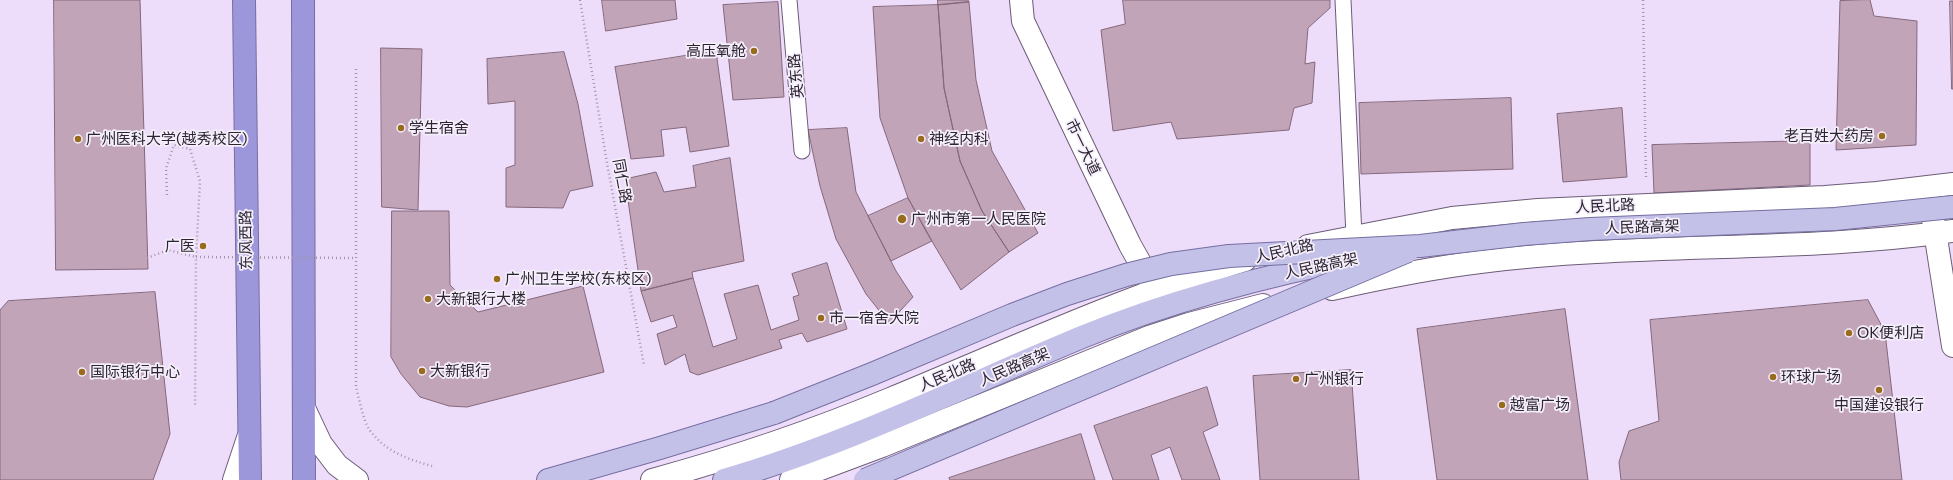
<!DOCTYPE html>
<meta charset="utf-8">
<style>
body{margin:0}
canvas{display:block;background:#eedcfb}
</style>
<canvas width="1953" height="480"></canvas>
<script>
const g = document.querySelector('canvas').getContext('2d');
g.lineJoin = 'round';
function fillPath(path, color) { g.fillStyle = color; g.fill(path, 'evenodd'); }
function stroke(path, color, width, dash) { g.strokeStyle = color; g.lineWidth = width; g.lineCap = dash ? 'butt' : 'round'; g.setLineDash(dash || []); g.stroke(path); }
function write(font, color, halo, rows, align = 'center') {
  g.font = font + ' Commissioner,"Noto Sans SC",sans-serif'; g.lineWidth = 3.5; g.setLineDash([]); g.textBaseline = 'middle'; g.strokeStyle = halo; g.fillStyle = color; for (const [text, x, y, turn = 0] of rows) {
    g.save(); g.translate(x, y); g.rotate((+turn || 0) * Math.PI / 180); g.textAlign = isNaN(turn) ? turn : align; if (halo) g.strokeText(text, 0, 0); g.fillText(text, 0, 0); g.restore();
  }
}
const building = new Path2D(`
 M54,0H140L148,269L56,270Z
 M602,0H675L677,19L606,31Z
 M938,0H968L969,2L938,5Z
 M1123,0H1330V8L1308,28L1305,64L1315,62L1312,103L1294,108L1289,130L1177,139L1171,122L1113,131L1101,30L1125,24Z
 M1870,0L1874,16L1917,21L1916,145L1836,150L1840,1Z
 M1950,1H1953V89H1952Z
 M778,2L784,97L733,100L723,5Z
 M969,2L976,80L992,151L1038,233L1009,252L982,211L960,161L944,88L938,5Z
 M938,5L944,88L960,161L982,211L1009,252L961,290L927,233L908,198L880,118L873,7Z
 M381,48L422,49L418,210L382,207Z
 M716,51L729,146L690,152L686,127L661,130L664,156L631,159L615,67Z
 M564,52L578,104L593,186L570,191L563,208L506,207V168L515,165V101L488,104L487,59Z
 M1511,98L1513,169L1361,174L1359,103Z
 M1622,108L1627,177L1563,182L1557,114Z
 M847,128L856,192L896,271L913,297L889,323L866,294L836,239L820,186L808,130Z
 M1810,141V185L1654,193L1652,145Z
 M730,158L744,261L692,272L693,278L641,291L625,179L656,172L664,192L696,187L693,166Z
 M908,198L932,241L891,261L868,216Z
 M392,211H449L450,285L478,312L583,286L604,372L467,407L449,406L420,397L401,374L391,357Z
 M827,263L847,329L807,342L802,333L779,340L782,348L698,375L690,372L685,354L665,365L657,334L677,327L673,315L651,322L641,291L693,278L713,347L737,339L724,294L758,285L771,330L799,320L793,297L799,295L792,274Z
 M155,292L170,434L153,480H0V310L8,301Z
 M1868,300L1885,332L1902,480H1621L1619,462L1629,431L1659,421L1650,320Z
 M1565,309L1588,480H1437L1417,329Z
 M1351,370L1359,480H1260L1253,376Z
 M1207,387L1218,425L1203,432L1220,480H1182L1170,447L1151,455L1159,480H1113L1094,426Z
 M1081,434L1095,480H950L949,478Z`);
fillPath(building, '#c2a4b9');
stroke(building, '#84697c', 1);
const lane = new Path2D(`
 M789,0L802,151
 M1343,0L1354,236`);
const street = new Path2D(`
 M1021,0L1023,21L1130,245L1153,286`);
const secondary = new Path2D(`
 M1933,219L1953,346
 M1308,246L1452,218L1538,210L1825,197L1877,193L1953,184
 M1332,289C1381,278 1430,268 1480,262C1519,257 1557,254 1596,252C1715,245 1834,248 1953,231
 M305,410L321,444L337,465L357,480
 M234,480L248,438
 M652,480C733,458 813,431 890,399C1007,351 1123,297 1245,260
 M791,480L882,446L1149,337L1189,324L1263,305`);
const primary = new Path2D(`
 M548,480L660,448L774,413
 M724,480C848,444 964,386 1082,337C1174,299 1272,274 1370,255`);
const highway = new Path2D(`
 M244,0L250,480
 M303,0L304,480`);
stroke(lane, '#6c5d77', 17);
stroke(street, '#6c5d77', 24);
stroke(secondary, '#6c5d77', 24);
stroke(primary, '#756fa0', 24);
stroke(highway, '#756fa0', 24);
stroke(new Path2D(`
 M580,0L607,163L644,365
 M1643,0L1646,180
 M356,69V387C359,398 363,420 369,429C384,451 407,459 432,466
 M167,195L166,168L174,145L190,149L200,181L196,257L195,406
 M147,258L168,250L196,257`), '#a395ad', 2.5, [1, 3]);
stroke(lane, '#fff', 15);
stroke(street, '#fff', 22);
stroke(secondary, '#fff', 22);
stroke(primary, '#c4c1e9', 22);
stroke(highway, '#9c97db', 22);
const primaryBridge = new Path2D(`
 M774,413L872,374L1012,315L1067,294L1126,275L1171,264L1229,256L1420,246L1524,234L1590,229L1835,219L1953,207
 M865,480L1408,251`);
stroke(primaryBridge, '#756fa0', 24, []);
stroke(new Path2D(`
 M196,257L355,258`), '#a395ad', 2.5, [1, 3]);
stroke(primaryBridge, '#c4c1e9', 22);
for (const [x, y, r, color] of [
 [754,51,4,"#996b1c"],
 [401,128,4,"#996b1c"],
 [1882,136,4,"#996b1c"],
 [78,139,4,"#996b1c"],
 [921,139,4,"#996b1c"],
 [902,219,5,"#996b1c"],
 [203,246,4,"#996b1c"],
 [497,279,4,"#996b1c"],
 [428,299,4,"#996b1c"],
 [821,318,4,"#996b1c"],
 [1849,333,4,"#996b1c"],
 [422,371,4,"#996b1c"],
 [82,372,4,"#996b1c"],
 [1773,377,4,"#996b1c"],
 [1296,379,4,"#996b1c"],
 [1879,390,4,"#996b1c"],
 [1502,405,4,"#996b1c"]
]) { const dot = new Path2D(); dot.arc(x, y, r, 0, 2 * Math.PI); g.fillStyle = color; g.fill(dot); stroke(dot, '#f5eefb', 1.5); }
write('15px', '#2c2531', '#f5eefb', [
 ["高压氧舱",746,51,"right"],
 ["学生宿舍",409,128],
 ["老百姓大药房",1874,136,"right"],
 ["广州医科大学(越秀校区)",86,139],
 ["神经内科",929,139],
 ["广州市第一人民医院",911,219],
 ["广医",195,246,"right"],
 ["广州卫生学校(东校区)",505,279],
 ["大新银行大楼",436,299],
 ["市一宿舍大院",829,318],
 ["OK便利店",1857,333],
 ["大新银行",430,371],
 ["国际银行中心",90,372],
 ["环球广场",1781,377],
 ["广州银行",1304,379],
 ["越富广场",1510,405],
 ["中国建设银行",1879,405,"center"]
], 'left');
write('15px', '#2c2531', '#f5eefb', [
 ["英东路",796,76,-95],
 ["市一大道",1083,147,64],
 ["同仁路",622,181,80],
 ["人民北路",1605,206,-3],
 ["人民路高架",1642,227,-2],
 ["东风西路",246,240,-91],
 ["人民北路",1284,251,-13],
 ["人民路高架",1321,266,-12],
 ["人民路高架",1014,367,-23],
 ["人民北路",947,375,-23]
]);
</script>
